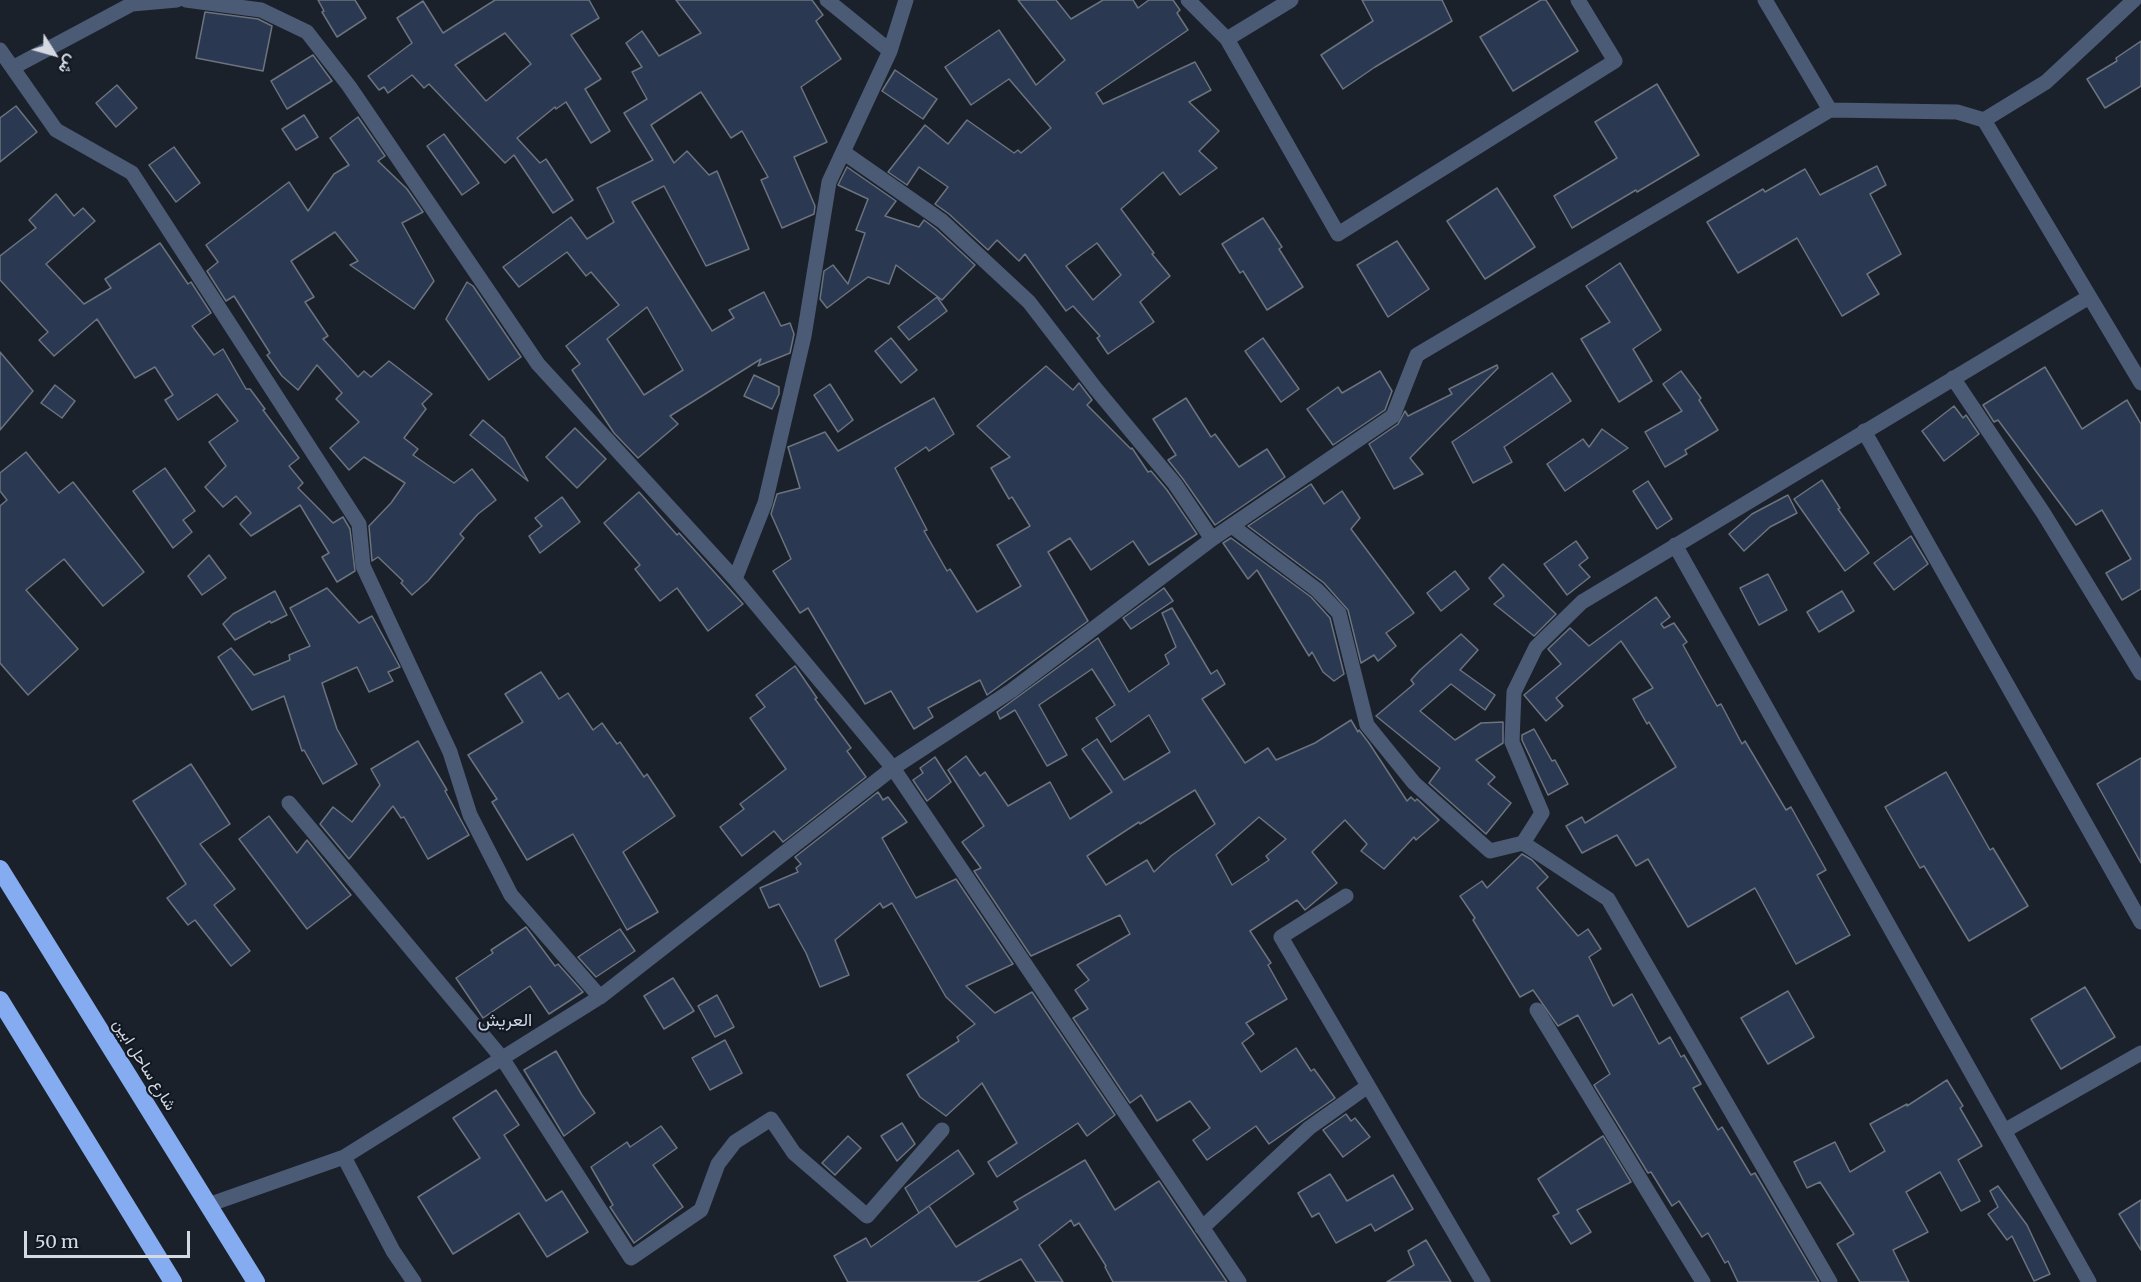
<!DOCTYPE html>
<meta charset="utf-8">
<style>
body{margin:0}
#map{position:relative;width:2141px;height:1282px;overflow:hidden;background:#1b212b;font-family:Merriweather,Vazirmatn,serif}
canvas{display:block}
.north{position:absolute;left:24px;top:24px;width:60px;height:60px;-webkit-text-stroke:4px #121822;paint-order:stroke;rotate:127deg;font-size:16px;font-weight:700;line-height:24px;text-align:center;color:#d5d9e1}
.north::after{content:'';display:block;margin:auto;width:21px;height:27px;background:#d5d9e1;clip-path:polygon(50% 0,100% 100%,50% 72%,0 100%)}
.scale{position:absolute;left:24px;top:1231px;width:166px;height:27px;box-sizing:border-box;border:3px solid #d5d9e1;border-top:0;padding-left:8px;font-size:18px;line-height:21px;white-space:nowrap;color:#d5d9e1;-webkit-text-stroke:4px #121822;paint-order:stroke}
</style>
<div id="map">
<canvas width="2141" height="1282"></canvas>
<div class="north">ش</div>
<div class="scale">50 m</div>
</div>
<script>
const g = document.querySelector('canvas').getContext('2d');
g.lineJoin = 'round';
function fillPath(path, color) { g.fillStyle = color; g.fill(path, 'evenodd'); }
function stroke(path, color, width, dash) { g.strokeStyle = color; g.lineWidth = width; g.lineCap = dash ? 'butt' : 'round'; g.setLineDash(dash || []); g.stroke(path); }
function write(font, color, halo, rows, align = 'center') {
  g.font = font + ' Merriweather,Vazirmatn,serif'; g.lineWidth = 4.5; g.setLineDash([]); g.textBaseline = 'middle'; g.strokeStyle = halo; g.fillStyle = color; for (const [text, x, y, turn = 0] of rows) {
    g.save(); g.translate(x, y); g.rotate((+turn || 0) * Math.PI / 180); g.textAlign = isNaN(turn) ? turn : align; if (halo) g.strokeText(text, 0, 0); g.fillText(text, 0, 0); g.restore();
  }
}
const building = new Path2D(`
 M318,0H355L366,18L337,37L322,12L324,11Z
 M495,0H589L599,18L571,35L601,79L585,89L610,131L591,143L566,102L556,109L555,107L517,138L540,163L546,159L573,200L553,213L514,155L505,163L429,84L424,88L412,75L388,93L384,87L379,90L368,76L412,43L397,18L423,1L443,33ZM505,33L531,64L486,101L455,65Z
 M676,0H812L823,15L816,21L841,59L801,87L827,142L794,157L815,206L814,214L782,228L761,180L768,177L742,131L731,138L701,92L651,125L674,163L687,151L709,175L717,171L749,249L706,266L664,186L632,202L712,331L734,318L729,310L764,292L781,326L790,323L794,334L790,353L758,366L761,359L670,416L678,424L638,458L614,433L572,370L580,364L566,346L619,305L591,272L586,276L567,252L519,287L503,267L571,217L587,239L614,222L597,188L653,160L624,113L647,99L632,72L642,67L626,43L642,31L659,56L701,33ZM647,307L683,370L644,395L607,339Z
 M1018,0H1056L1071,19L1103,0H1133L1138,8L1149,0H1173L1180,10L1177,13L1188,30L1096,93L1103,104L1195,62L1211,90L1189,102L1219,131L1199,151L1217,168L1180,195L1163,172L1121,209L1154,253L1152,254L1170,276L1140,302L1154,322L1108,354L1097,338L1100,336L1073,306L1066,311L1025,254L1019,261L997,240L988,250L949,214L935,204L948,187L919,167L907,185L888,172L925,125L948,144L967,120L1014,153L1018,150L1021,153L1051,128L1009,79L971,105L945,67L999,30L1036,85L1065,60ZM1097,243L1121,275L1093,300L1066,266Z
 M1362,0H1442L1452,21L1375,67L1343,89L1321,55L1373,21Z
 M1541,0H1546L1578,51L1513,91L1480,37Z
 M205,12L258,19L272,26L263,71L196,58Z
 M2141,41V86L2105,108L2087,79L2117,61L2116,58Z
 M313,55L332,81L287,109L271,81Z
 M895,70L937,99L923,119L882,91Z
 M1657,84L1699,155L1637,192L1636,190L1572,228L1554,196L1617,158L1595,122Z
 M117,85L137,108L116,127L96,103Z
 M16,106L37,132L0,162V118Z
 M304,115L318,137L296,150L282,129Z
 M358,117L385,156L378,161L407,189L423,212L402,223L434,281L414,309L350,265L358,261L335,232L291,261L314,297L305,302L328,336L323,339L358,377L364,371L371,377L389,361L432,394L422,404L426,409L404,438L418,449L413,455L454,483L472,469L496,500L478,514L460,534L464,538L428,581L412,595L401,583L403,581L378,557L372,561L369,526L391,503L405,483L364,457L349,470L330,448L359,422L336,399L342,393L317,365L298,390L282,376L267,355L270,353L234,296L226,301L207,271L218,262L206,245L289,182L308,211L334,174L349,165L330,138Z
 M444,134L479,183L462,195L427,146Z
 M174,147L200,183L176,202L149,165Z
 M1877,166L1886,185L1870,194L1901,254L1867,274L1879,294L1842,316L1797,238L1738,273L1707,222L1763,189L1765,192L1805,169L1820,195Z
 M847,167L896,201L885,216L919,227L924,220L936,229L975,265L942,300L896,265L889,284L868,277L827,308L820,299L824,271L833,265L848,284L865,233L856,230L868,199L838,185Z
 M1497,188L1535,247L1485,279L1447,221Z
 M56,194L74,216L83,208L95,221L46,264L84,304L111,288L105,279L160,243L188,284L191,282L211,313L192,326L214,355L223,349L246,389H250L265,409L263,410L299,458L289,466L303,483L298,488L333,523L343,517L350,529L355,571L337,582L322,557L329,553L300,505L251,536L240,524L251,513L236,496L223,507L205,487L226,466L209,442L238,421L217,394L178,420L165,400L173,395L155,367L135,378L97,319L54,356L39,340L48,332L0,280V256L36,228L29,220Z
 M1263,218L1282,247L1279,249L1303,287L1267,310L1243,271L1240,273L1222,244Z
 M1397,241L1429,289L1388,317L1357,265Z
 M1620,263L1661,330L1633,349L1652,381L1619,402L1581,339L1610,322L1586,286Z
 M467,282L473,286L521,357L489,380L446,319Z
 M937,297L947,311L909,340L898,327Z
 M891,338L917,370L901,383L875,351Z
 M1263,338L1299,389L1281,402L1245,351Z
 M0,352L33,391L0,430Z
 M1497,365L1498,368L1410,458L1423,474L1394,489L1369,444L1398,424L1405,411L1408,416L1452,394L1449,389Z
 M1046,366L1073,390L1079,383L1092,400L1087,405L1131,449L1132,448L1148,472L1151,471L1167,490L1197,534L1149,565L1133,541L1091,570L1070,538L1048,552L1088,621L987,695L980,680L928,708L933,717L914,729L891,691L865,704L808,608L800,613L773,571L791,559L771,514L777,494L800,488L788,447L825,432L838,451L934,398L954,434L929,451L926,447L895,468L927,530L924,531L947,571L950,569L977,612L1021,586L997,545L1030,526L1012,497L1009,499L991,468L1010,457L977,426Z
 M2045,367L2082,429L2127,400L2141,424V589L2122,600L2106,573L2131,559L2102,510L2076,525L1998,420L1994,422L1983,405Z
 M1380,371L1392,391L1385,410L1333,445L1307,409L1338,387L1342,393Z
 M1681,371L1701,398L1699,400L1718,430L1685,450L1687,454L1665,467L1645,432L1682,411L1663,384Z
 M1552,373L1571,401L1504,447L1512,462L1473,483L1452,442Z
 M754,375L779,387V394L772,409L744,396Z
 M830,384L853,420L838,432L814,395Z
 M55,385L75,401L62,418L41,403Z
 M1186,398L1211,437L1215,434L1239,467L1267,449L1285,477L1215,525L1183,479L1168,460L1176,455L1153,419Z
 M1954,406L1963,418L1966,415L1979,434L1944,461L1922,431Z
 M483,420L504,438L528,481L470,435Z
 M575,428L606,459L577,488L546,457Z
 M1602,429L1628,448L1565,491L1547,464L1583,439L1589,447Z
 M26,452L59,493L73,482L144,572L103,606L64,559L26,590L78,649L28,695L0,663V506L7,500L0,491V473Z
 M165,468L195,511L183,520L192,532L173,548L133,491Z
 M1822,480L1840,508L1838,509L1869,553L1845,571L1794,499Z
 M1648,481L1672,519L1657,529L1633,491Z
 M1311,484L1324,504L1342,491L1360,518L1351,529L1414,613L1386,633L1396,646L1378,661L1374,655L1361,663L1348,610L1324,583L1248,526Z
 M639,492L677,535L679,533L743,604L708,631L677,588L660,601L635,569L640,565L604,523Z
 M1788,495L1797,513L1770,527L1744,551L1729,534L1752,514Z
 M562,497L580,522L540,553L529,536L542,526L535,518Z
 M1911,536L1928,564L1894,590L1874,563Z
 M1231,538L1311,597L1330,618L1344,674L1334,681L1323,672L1312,652L1309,656L1257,570L1248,579L1223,543Z
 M1576,541L1588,558L1579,565L1590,577L1567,595L1544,564Z
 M209,555L226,578L202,595L188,576Z
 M1503,564L1556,614L1534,636L1494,604L1504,596L1489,578Z
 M1455,571L1469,589L1441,611L1427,593Z
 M1768,574L1787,610L1759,625L1740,588Z
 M327,588L359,623L372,616L400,667L388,672L393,681L369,692L357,667L322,683L337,729L357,764L323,784L304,750L302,751L284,696L252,710L218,657L231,648L254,675L290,660L289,655L310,646L290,608Z
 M1164,588L1173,601L1131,629L1123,618Z
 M275,591L287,615L271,623L270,621L235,640L223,624L233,614Z
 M1842,591L1854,611L1819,632L1807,612Z
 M1656,597L1670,617L1661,624L1664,628L1674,623L1687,642L1683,645L1717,706L1721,704L1742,744L1745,741L1786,810L1791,807L1826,870L1817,875L1850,935L1796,964L1755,888L1688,927L1648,859L1636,866L1617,835L1582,853L1566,826L1582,817L1585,823L1676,767L1649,722L1647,724L1633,699L1653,688L1621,641L1556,698L1563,706L1546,721L1524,695L1561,664L1548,649L1570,628L1589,646Z
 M1172,608L1211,674L1217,670L1225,684L1202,699L1245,763L1268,748L1276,760L1315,743L1351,720L1358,732L1359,730L1369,743L1407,801L1411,797L1415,801L1417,799L1439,820L1416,840L1414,837L1384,869L1361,851L1367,844L1345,820L1312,852L1337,883L1305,910L1297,900L1250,931L1271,963L1268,965L1287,999L1246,1023L1254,1034L1242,1043L1261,1072L1296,1048L1311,1071L1314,1069L1335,1098L1269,1144L1256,1126L1207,1160L1193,1140L1210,1128L1190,1101L1157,1121L1141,1095L1130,1103L1073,1018L1088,1009L1075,990L1089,980L1077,965L1130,934L1120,915L1031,956L974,871L981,868L962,842L984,826L948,770L966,756L980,776L985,772L1008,806L1050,782L1070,819L1112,792L1082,749L1097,739L1124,780L1170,752L1149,715L1111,742L1096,718L1115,705L1092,669L1039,705L1067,755L1047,766L1015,710L1000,719L997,712L1098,638L1129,692L1169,664L1165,655L1176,647L1162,613ZM1195,790L1215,824L1171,856L1154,872L1147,860L1106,885L1087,856L1139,822L1140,824ZM1259,817L1286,839L1266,856L1269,860L1232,885L1216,855Z
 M1461,634L1478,650L1460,670L1495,695L1485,710L1451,684L1420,711L1455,740L1481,723L1503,722V743L1476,760L1495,777L1488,784L1511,803L1486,834L1429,783L1440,768L1376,716L1414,684L1411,680L1420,670Z
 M795,666L817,698L815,699L851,748L847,751L866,777L783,842L774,831L742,856L720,827L744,809L740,804L786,769L750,718L765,707L756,695Z
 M541,672L559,699L568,693L593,730L602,723L617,744L620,742L644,777L647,774L675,816L623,852L658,912L627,930L573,834L527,860L492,802L497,799L468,755L523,722L505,694Z
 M1534,729L1552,761L1555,760L1568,784L1548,795L1522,740V735Z
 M418,741L447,790L445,791L469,835L428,859L404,817L401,818L393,806L349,859L320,824L333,807L352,822L380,785L371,769Z
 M935,757L951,782L927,801L913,780L923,773L920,768Z
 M2141,758V863L2097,784Z
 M191,764L230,824L200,844L235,889L214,905L250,951L231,966L195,920L188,925L167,898L186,884L133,801Z
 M1946,772L1990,850L1993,848L2028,906L1969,941L1924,866L1920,868L1885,807Z
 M878,792L883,800L888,797L907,822L882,838L916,898L956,879L1013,964L966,986L995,1013L1032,992L1115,1115L1087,1136L1078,1123L997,1177L988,1162L1017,1143L982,1083L946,1116L920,1097L907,1075L959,1041L957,1037L975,1024L946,997L892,903L883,908L880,903L835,940L849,975L820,987L806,953L779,904L769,908L760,888L798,872L796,868L801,864L795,857Z
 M269,816L297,853L307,840L351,895L307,929L239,839Z
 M1522,854L1532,860L1548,877L1537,888L1578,936L1588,929L1601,949L1589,957L1613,1006L1632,994L1659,1044L1670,1037L1681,1057L1684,1055L1701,1084L1693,1088L1718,1130L1722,1127L1751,1175L1755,1173L1819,1282H1738L1728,1261L1725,1263L1708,1233L1702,1237L1679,1201L1672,1206L1651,1172L1648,1173L1594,1085L1610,1074L1578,1015L1558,1026L1533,990L1520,997L1473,920L1475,918L1460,896L1482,881L1487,888Z
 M526,927L555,966L558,964L583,992L549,1014L530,986L483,1018L456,978L493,953L491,950Z
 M620,929L635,951L596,977L578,957Z
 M673,978L694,1011L664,1029L644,996Z
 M2085,987L2115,1037L2061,1069L2031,1019Z
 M1788,991L1814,1037L1768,1064L1741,1018Z
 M717,995L734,1027L715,1037L698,1006Z
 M725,1040L742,1073L710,1090L692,1058Z
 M556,1051L582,1095L595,1113L564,1136L524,1070Z
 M1947,1080L1963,1106L1960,1108L1982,1146L1958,1160L1980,1201L1961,1211L1940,1172L1906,1192L1928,1232L1893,1250L1909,1282H1860L1837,1244L1854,1234L1820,1182L1807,1188L1794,1162L1835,1142L1850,1172L1885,1151L1870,1124L1907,1104V1106Z
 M496,1090L519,1125L504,1135L546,1201L562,1191L588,1232L547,1257L519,1213L453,1254L418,1197L480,1158L453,1118Z
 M1346,1114L1351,1121L1355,1118L1370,1137L1343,1157L1323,1130Z
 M902,1123L915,1144L897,1161L881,1136Z
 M661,1126L677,1148L653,1165L683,1207L634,1243L610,1207L613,1205L591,1167L627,1142L630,1147Z
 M848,1136L861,1148L835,1175L822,1163Z
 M1603,1136L1631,1182L1577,1210L1591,1232L1571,1244L1553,1216L1559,1213L1538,1179Z
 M958,1150L974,1174L919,1213L905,1188Z
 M1085,1160L1115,1210L1159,1181L1227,1282H1113L1105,1267L1106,1266L1079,1223L1074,1226L1071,1220L1039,1245L1063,1282H1036L1021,1259L977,1282H848L834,1256L866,1238L871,1247L929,1206L956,1247L1018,1209L1014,1202Z
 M1330,1174L1347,1201L1393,1175L1413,1209L1375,1231L1371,1224L1336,1243L1319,1213L1312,1217L1298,1193Z
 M1998,1186L2027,1225L2050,1274L2034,1281L2012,1236L2007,1240L1988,1214L1998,1207L1990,1191Z
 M2141,1200V1250L2119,1214Z
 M1426,1240L1451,1282H1387L1414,1265L1408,1251Z`);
fillPath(building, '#2a3951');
stroke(building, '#6b737f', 1.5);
stroke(new Path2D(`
 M186,0L261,10L307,32L349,86L538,364L735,579
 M827,0L890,51
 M906,0L890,51L829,182L804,336L765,503L735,579L893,768L1239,1282
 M1188,0L1227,39L1338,234L1615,61L1578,0
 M1765,0L1830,110
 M1227,39L1291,0
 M0,50L56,130L132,173L359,524L363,566L450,752L470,815L511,895L600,997
 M14,67L132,4L177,0
 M1984,120L2046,82L2134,0
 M843,152L942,221L1029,302L1096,389L1175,484L1212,539
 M1953,378L2044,514L2141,673
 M1864,431L2141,922
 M1232,526L1317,590L1339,613L1367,725L1414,783L1490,851L1523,843L1608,899L1830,1282
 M1675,545L2089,1282
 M289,803L502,1058L631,1258L701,1210L718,1164L735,1142L771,1119L794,1153L867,1216L942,1130
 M1523,843L1542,813L1512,742L1514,692L1536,647L1582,602L2089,297
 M1346,896L1281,937L1483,1282
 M1537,1010L1703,1282
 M2004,1131L2141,1053
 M344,1157L600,997L893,768L1011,691L1212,539L1393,416L1417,355L1830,110L1957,112L1984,120L2141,383
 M208,1205L344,1157L393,1251L414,1282
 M1202,1228L1309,1128L1368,1086`), '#4b5b76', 15);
stroke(new Path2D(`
 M0,869L256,1282
 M0,1000L173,1282`), '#85acf0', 18);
write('16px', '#d5d9e1', '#121822', [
 ["شارع ساحل ابين",144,1065,58]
]);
write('18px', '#ced6e5', '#121822', [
 ["العريش",505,1021]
]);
</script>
